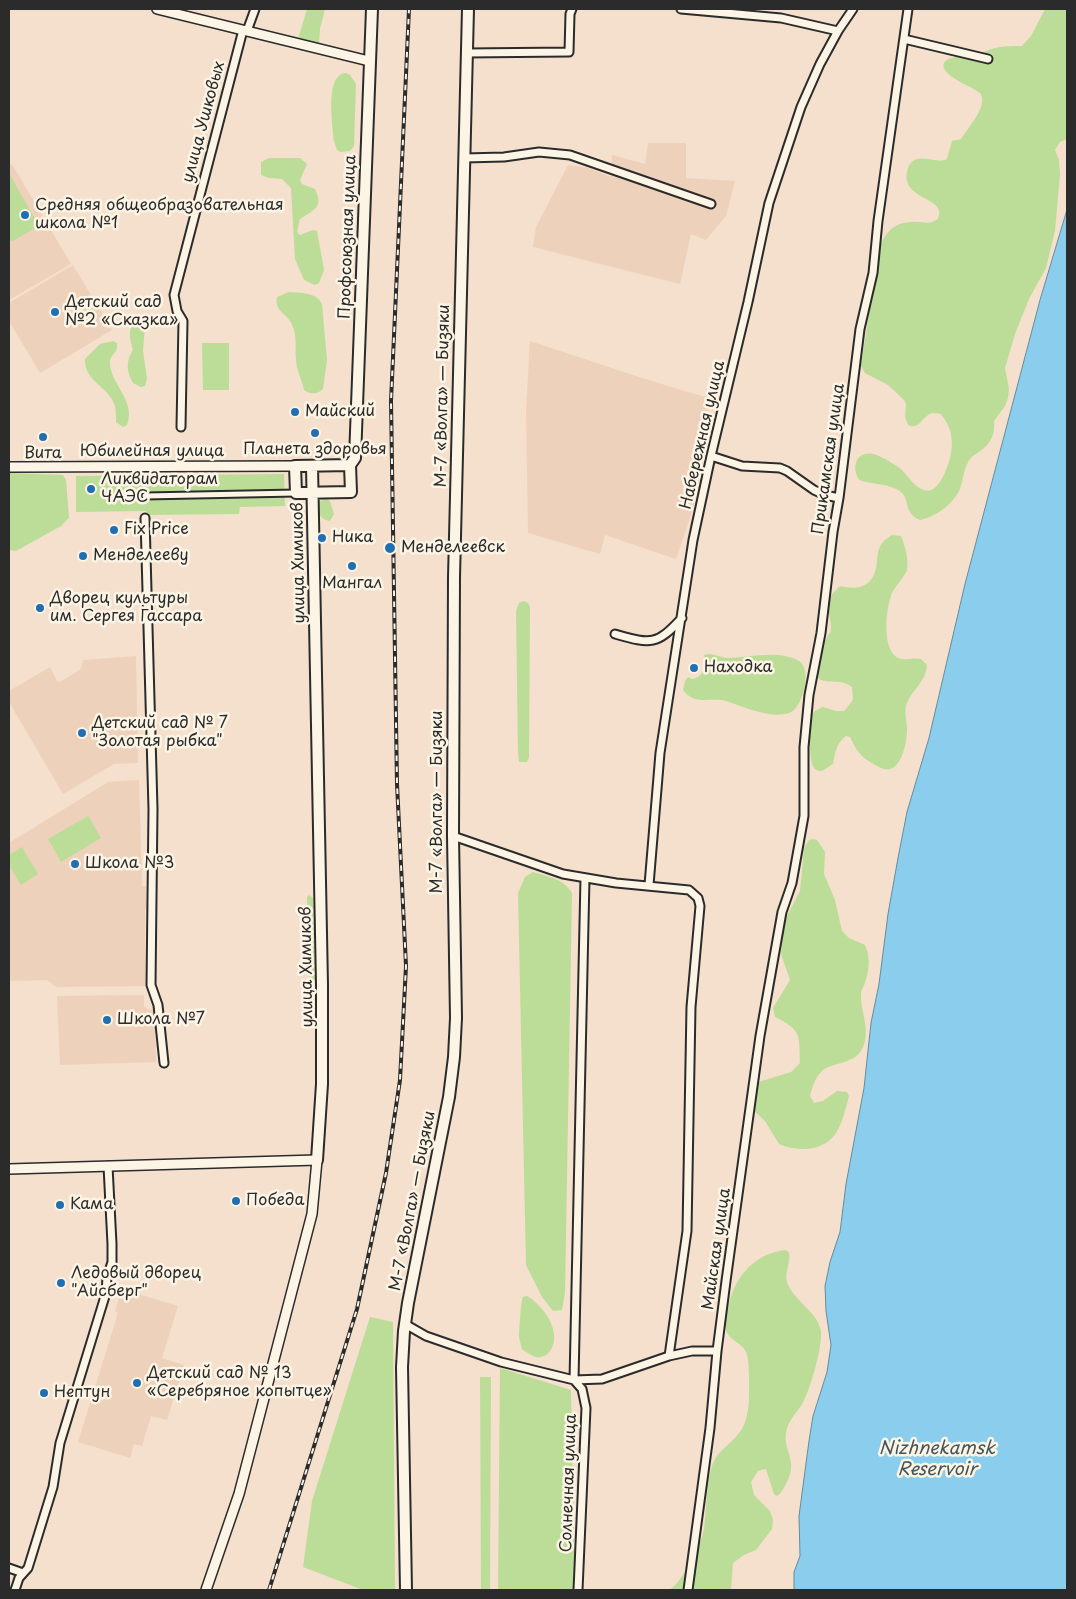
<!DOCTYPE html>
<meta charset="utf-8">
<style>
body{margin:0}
#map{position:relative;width:1076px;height:1599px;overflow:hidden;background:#f4e0cc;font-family:"Playpen Sans",sans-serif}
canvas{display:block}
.frame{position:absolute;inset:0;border:10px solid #2b2b2b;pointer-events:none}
</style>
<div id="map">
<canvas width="1076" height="1599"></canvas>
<div class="frame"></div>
</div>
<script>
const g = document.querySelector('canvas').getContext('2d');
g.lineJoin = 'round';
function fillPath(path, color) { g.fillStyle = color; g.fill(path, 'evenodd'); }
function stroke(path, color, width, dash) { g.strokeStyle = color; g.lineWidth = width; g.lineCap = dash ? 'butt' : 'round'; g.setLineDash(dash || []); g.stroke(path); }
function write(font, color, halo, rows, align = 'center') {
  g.font = font + ' "Playpen Sans",sans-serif'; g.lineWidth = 5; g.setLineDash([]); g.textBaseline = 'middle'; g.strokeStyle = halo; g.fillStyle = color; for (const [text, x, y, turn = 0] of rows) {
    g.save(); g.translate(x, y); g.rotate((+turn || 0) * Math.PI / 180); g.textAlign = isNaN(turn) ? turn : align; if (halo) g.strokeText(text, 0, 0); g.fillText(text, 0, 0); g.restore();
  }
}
fillPath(new Path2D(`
 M648,143H686V178L735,181L726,216L706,240L691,234L680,284L533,247L536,227L568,165L589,168L611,177L612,155L645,164Z
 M12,164L71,264L9,300V165Z
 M73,265L112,330L40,373L9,321V303Z
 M530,341L639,377L701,396H710L704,428L710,429L691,515L676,559L605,535L600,554L528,533L526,410Z
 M136,656L138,763L114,764L63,794L9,702V691L50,667L57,681L60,682L81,669L83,660Z
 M139,780L142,886H146L147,908L145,909V986L56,987L47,980L9,981V843L108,782Z
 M144,995V1006L148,1010L155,1009L156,1062L60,1065L57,996Z
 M122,1289L178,1306L162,1358L184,1365L167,1420L151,1416L142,1446L134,1444L130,1458L78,1442L118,1313L115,1311Z`), '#eed1bb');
fillPath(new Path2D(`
 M307,9H325L320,29L319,44L301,41L299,36Z
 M1045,9H1067V139L1060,142L1055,150L1059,160L1060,174L1055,231L1046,268L1029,299L1015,334L1005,368L1009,389L1008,398L1005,406L994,421C995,433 992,441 983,449C980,452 974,454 971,458C963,467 964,480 959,491C952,505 935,517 920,520C903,513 910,499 901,492C889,483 873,485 859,480C849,462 861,446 881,457C888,460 895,465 901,469C908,476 919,494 931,490C941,487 948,466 950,458C954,441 952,428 941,414C940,414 933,413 933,413C922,415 920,431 908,425L905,417L906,404L904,400L888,385L865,373L861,366L878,254C882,237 891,222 912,222C923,221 927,226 938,219C948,196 901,201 907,172C912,147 936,166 947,159L952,141L961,139C968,128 989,105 980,93C971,86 951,80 945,70C936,55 969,56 977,54C983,53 989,49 995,48C1004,46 1013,46 1022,46L1031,36Z
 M346,73L350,75L356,84L354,146L350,151L340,152L337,150L334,141C333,125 324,75 346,73Z
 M269,158H300L307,164L300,180L302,184L315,189C324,207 314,210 300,219L297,232L300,235L313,230L317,231L324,270L319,283L315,285L304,280L295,259L291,188L282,179L269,178L261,175V162Z
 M10,175L39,226L11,242L9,238Z
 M289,292C301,293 316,292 322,304L327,360L323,389C318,394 310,395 304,390C302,380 296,369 296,359C295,347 297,338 293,327C289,313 274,313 277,297Z
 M138,321H142L145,325L143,351L147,378L145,386L141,387L133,383C126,372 126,360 133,350C130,339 126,328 138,321Z
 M113,341L117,343V348C116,353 110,356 110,361C109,380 129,395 129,414C129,417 128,422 127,425L123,427L116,422C116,417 116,411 115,406C109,386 84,382 85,359L100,344Z
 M202,343H229V390H203Z
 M9,473L63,475L66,480L69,518L61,526L16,551L9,550Z
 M284,474L285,506L240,507L239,514L147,515L146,511L76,512V476Z
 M326,499L330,501L334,514L330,521C320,519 319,515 317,505L320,501Z
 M892,535L901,536C905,545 909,560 907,570C904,578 896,585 892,593C886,607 881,649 898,658C905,661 913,657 921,659L927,665C926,683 910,691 906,706C904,712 907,722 907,729C907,744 900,779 879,767C862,758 858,754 850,737L846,736C836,743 835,754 833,764L822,771C819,771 817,771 814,768C809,762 808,720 813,713C815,710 819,709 823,707L836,711H844L853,700L852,687C839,678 833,685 819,679C812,662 822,645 831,631C832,609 819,605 840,586C856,590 872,588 876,568C878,559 876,550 883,542C885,539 889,537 892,535Z
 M524,601L528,603L530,607L529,757L527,762H519L518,753L516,611L519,603Z
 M708,654C715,654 720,657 726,658C750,658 777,649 799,661C813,669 802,710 789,713C769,719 745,707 726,701C710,697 695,706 683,690L685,681L688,677L692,679C705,677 705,666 704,655Z
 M88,816L101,838L61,862L48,839Z
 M813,839L817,840L825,852L824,874L835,900L842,931L849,938L865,945C871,959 869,969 865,983C864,986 861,990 861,994C860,1011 871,1029 863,1047C855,1066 831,1061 821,1072C815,1078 812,1088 810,1096L814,1103L823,1101L837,1091L847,1092L849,1096C842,1122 838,1147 806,1149C797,1149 787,1148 779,1144L765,1121L752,1109V1084L791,1072L800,1063C799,1035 802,1030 775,1017L773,1008L790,980L781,954L784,922L800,891L804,848L809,840Z
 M22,847L38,874L21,885L9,865V855Z
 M533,872C548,877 563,878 572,893L565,1293L562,1310L553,1311L542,1297L526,1265L518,893L525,877Z
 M309,895L313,898L315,980L312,982L309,980L307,897Z
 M785,1250L789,1252C791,1263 784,1273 787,1282C793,1301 819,1312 821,1332C822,1349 810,1391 801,1406C795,1414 788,1422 786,1432C783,1453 799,1459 786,1484C783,1489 782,1493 777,1496L774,1494L766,1469L758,1471L751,1482L754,1495L770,1511L773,1520L772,1529L756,1550L744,1555L733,1563L731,1590H669C683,1582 701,1545 704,1529C707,1511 706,1477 714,1461C720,1449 731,1444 739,1433C746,1425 748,1412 749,1401C749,1391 750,1360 746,1352C742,1342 729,1341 726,1330C724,1323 727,1314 728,1308C734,1278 753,1254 785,1250Z
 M527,1296C544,1306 563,1333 550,1351C547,1356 541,1358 536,1357C532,1356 526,1352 522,1349C521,1346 520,1341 519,1337C519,1331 521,1300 523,1297Z
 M370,1317L393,1322L395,1590H363L303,1567L312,1501Z
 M500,1368L571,1390L575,1590H498Z
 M480,1377H491L490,1590H481Z`), '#bbdd97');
const water = new Path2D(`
 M1067,210V1590H794V1572L800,1556L799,1516L809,1441L813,1416L827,1372L831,1345L826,1311L825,1286L830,1262L840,1232L846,1184L864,1088L871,1023L879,984L888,914L898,858L907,812L929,738L965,584L1040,300Z`);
fillPath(water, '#8acdec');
stroke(water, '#648c9f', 1);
const pedestrian = new Path2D(`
 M145,496L296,493`);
const minor = new Path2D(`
 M681,9L781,18L838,31
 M247,31L255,9
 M904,39L988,59
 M466,53L569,52L570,14L572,9
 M464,158L504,157L539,152L570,155L711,204
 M181,427L183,321L177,311L174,295L243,30
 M711,456L742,466L780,468L787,471L814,490L825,495L839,498
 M145,518L153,809L151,985L158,1005L164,1063
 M615,634C651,644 656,646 682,618
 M453,836L563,874L616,883L689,890L698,898L700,906L691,1007L687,1231L669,1356
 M649,885L660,753L693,540L711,456L748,302L769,203L801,107L820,64L838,31L853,9
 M405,1324L426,1336L501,1362L574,1380L602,1379L669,1356L692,1351H717
 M574,1380L585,878
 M574,1380L582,1389L586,1408L578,1590
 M9,1568L23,1573
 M15,1590L19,1578L28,1568L53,1487L60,1443L106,1293L107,1277L112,1262V1244L108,1166
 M688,1590L710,1428L717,1351L726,1281L760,1036L782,912L792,883L804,816V747L809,695L821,633L833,532L839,498L860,329L873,273L878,221L908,9`);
const tertiary = new Path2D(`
 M157,9L369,61
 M9,467L295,466
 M9,1169L317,1160L312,1214L239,1494L206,1590`);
const secondary = new Path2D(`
 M350,465L355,458L372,9
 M350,465L351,492L296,493L295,466Z
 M312,466L322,985V1084L317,1160
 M406,1590L402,1367L404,1331L408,1303L449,1097L454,1057L456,1018L453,836L454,577L468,9`);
stroke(pedestrian, '#2b2b2b', 9);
stroke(minor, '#2b2b2b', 11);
stroke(tertiary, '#2b2b2b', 12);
stroke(secondary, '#2b2b2b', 14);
stroke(pedestrian, '#fcf5e5', 5);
stroke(minor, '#fcf5e5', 7);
stroke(tertiary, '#fcf5e5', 9);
stroke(secondary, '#fcf5e5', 10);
const rail = new Path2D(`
 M269,1590L357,1309L386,1173L400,1080L406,966L397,784L391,401L409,9`);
stroke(rail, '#2b2b2b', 4);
stroke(rail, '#fcf5e5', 2, [5.5]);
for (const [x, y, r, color] of [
 [25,215,5,"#1f6fb2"],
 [55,312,5,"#1f6fb2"],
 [295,412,5,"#1f6fb2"],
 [315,433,5,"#1f6fb2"],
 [43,437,5,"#1f6fb2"],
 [91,489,5,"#1f6fb2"],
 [114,530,5,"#1f6fb2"],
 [322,538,5,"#1f6fb2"],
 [390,548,6,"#1f6fb2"],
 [83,556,5,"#1f6fb2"],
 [352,566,5,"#1f6fb2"],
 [40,608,5,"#1f6fb2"],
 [694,668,5,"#1f6fb2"],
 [82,733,5,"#1f6fb2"],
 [75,864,5,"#1f6fb2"],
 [107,1020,5,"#1f6fb2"],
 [236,1201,5,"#1f6fb2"],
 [60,1205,5,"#1f6fb2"],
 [61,1283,5,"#1f6fb2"],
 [137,1383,5,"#1f6fb2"],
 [44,1393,5,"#1f6fb2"]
]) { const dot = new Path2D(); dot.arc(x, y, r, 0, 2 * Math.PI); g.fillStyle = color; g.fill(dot); stroke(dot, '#fcf5e5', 2); }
write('16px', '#2b2b2b', '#fcf5e5', [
 ["улица Ушковых",204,122,-75],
 ["Профсоюзная улица",348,237,-88],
 ["М-7 «Волга» — Бизяки",443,396,-89],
 ["Набережная улица",703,435,-77],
 ["Юбилейная улица",152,452],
 ["Прикамская улица",829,459,-82],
 ["улица Химиков",299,563,-91],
 ["М-7 «Волга» — Бизяки",438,802,-90],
 ["улица Химиков",307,967,-91],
 ["М-7 «Волга» — Бизяки",413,1201,-79],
 ["Майская улица",717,1249,-82],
 ["Солнечная улица",569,1483,-88]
]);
write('16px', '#2b2b2b', '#fcf5e5', [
 ["Средняя общеобразовательная",35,206],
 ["школа №1",35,224],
 ["Детский сад",65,303],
 ["№2 «Сказка»",65,321],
 ["Майский",305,412],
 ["Планета здоровья",315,450,"center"],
 ["Вита",43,454,"center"],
 ["Ликвидаторам",101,480],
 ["ЧАЭС",101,498],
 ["Fix Price",124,530],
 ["Ника",332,538],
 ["Менделеевск",401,548],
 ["Менделееву",93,556],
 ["Мангал",352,584,"center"],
 ["Дворец культуры",50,599],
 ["им. Сергея Гассара",50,617],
 ["Находка",704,668],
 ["Детский сад № 7",92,724],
 ["\"Золотая рыбка\"",92,742],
 ["Школа №3",85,864],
 ["Школа №7",117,1020],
 ["Победа",246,1201],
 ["Кама",70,1205],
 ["Ледовый дворец",71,1274],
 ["\"Айсберг\"",71,1292],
 ["Детский сад № 13",147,1374],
 ["«Серебряное копытце»",147,1392],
 ["Нептун",54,1393]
], 'left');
write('italic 18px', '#43545b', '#fcf5e5', [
 ["Nizhnekamsk",937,1449],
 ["Reservoir",937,1470]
]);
</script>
